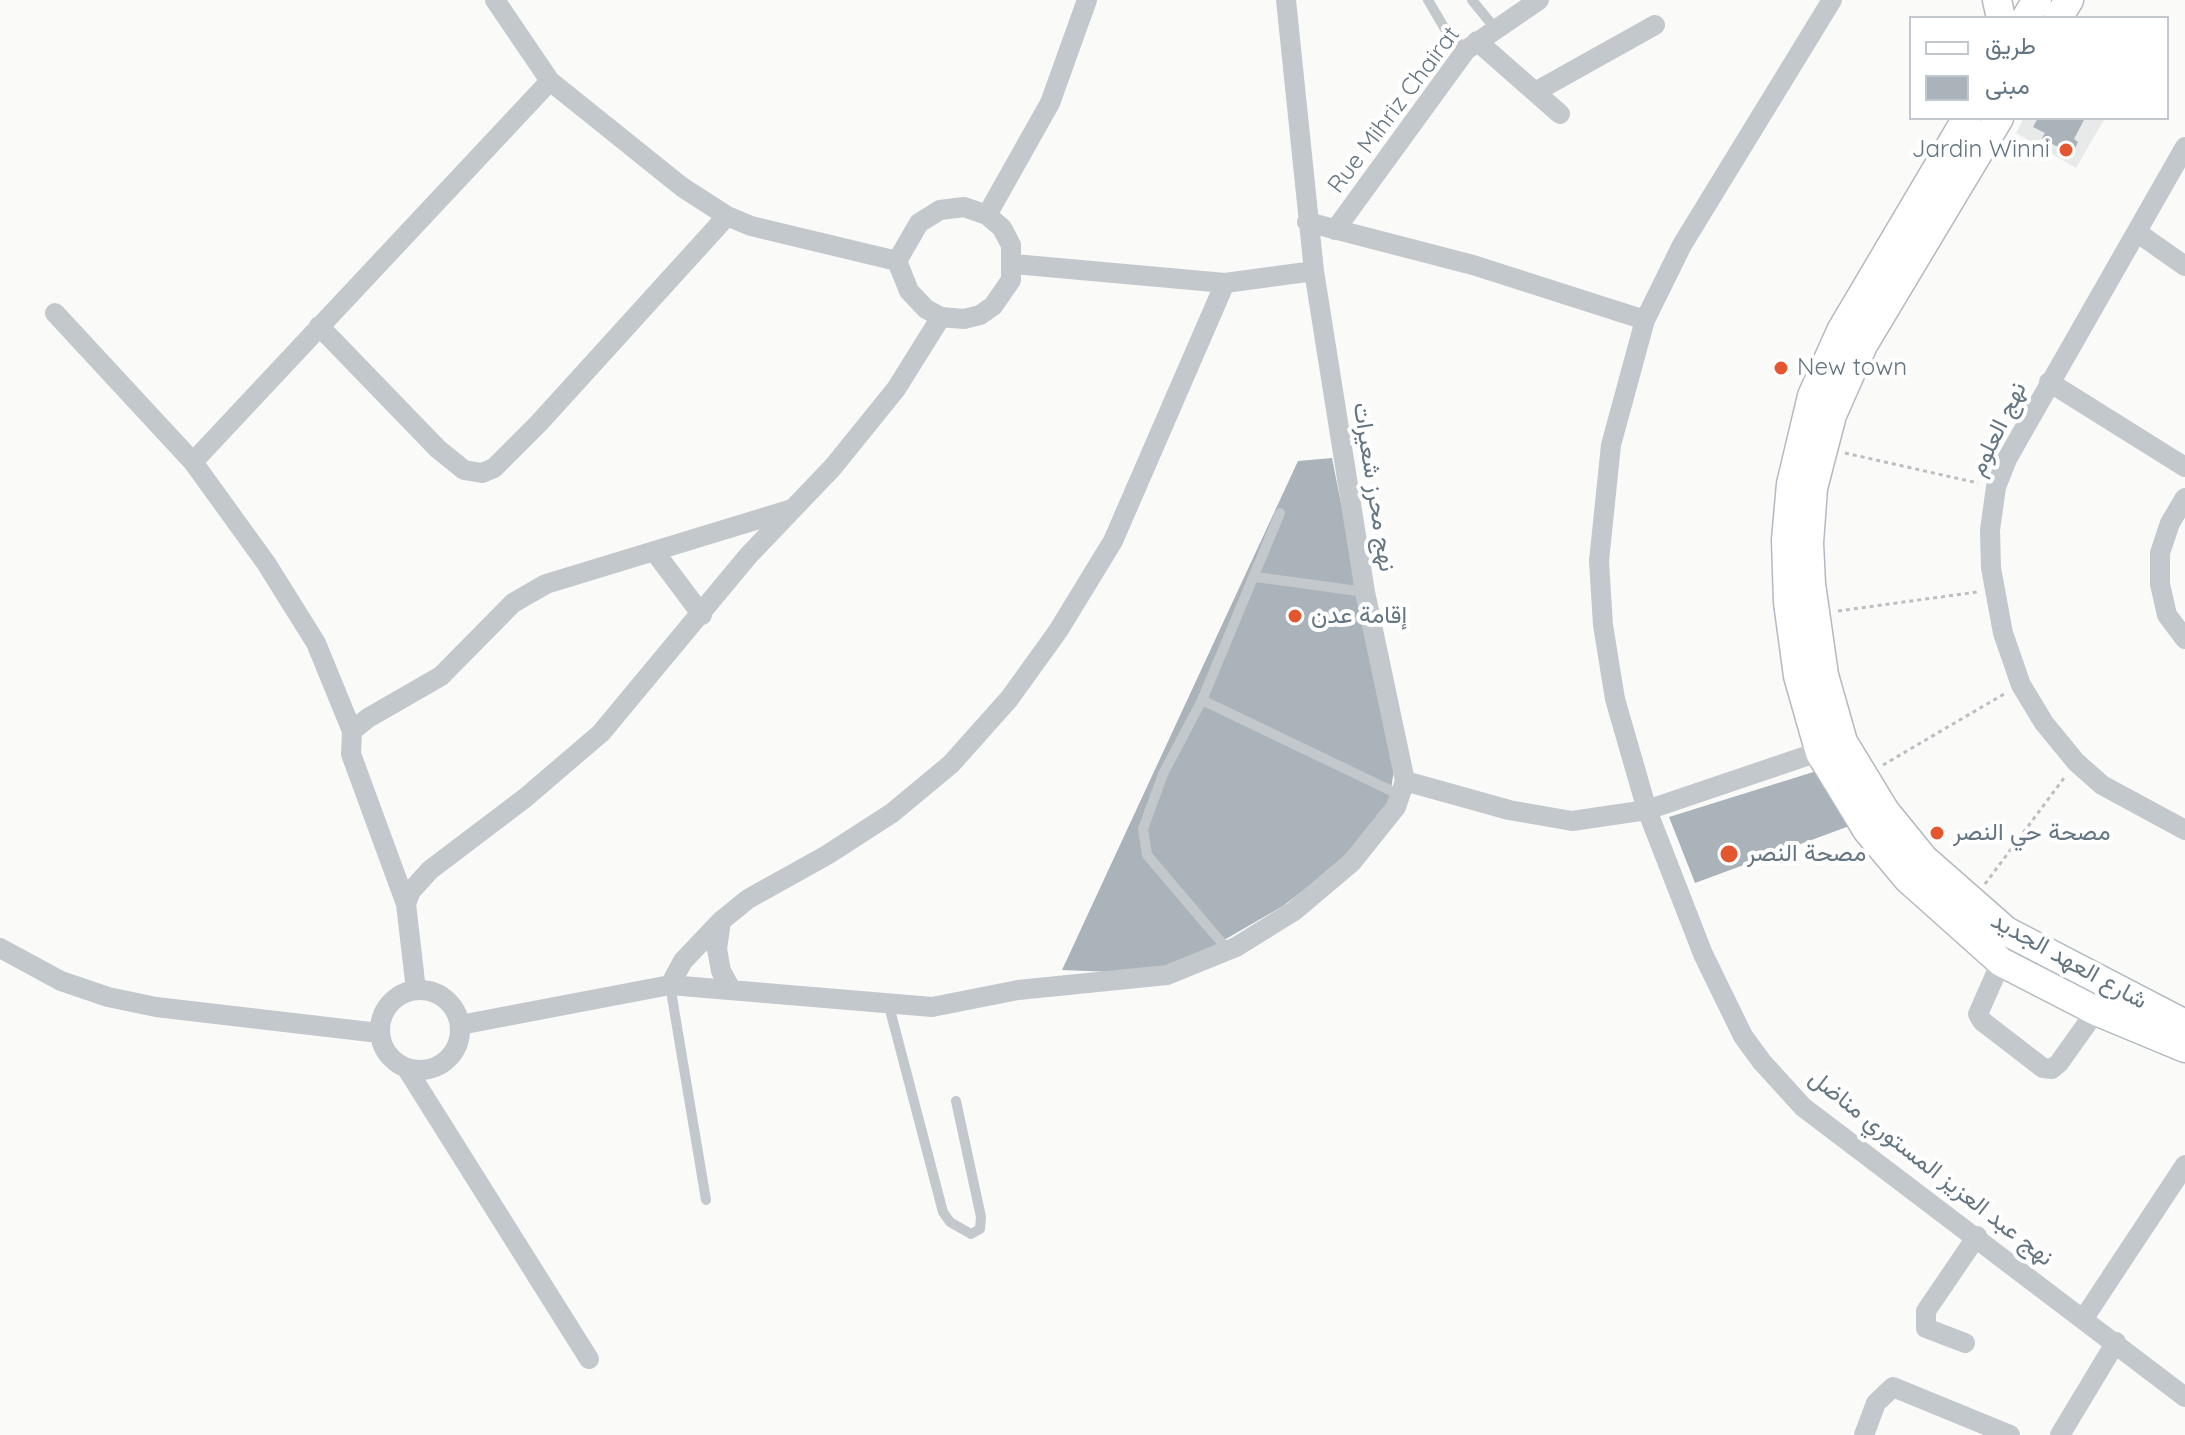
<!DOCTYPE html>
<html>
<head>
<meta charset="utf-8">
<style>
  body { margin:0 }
  #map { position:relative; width:2185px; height:1435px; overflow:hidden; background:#fafaf8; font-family:Quicksand,Vazirmatn,sans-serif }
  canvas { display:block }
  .legend { position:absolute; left:1909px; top:16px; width:260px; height:104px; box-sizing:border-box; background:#fff; border:2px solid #c1c8cd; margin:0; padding:10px 14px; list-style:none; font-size:24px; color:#657683 }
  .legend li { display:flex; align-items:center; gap:16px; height:40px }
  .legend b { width:40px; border:2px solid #c1c8cd }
</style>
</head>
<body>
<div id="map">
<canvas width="2185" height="1435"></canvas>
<ul class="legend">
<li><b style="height:10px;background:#fff"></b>طريق</li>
<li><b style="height:22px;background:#aab3b9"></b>مبنى</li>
</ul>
</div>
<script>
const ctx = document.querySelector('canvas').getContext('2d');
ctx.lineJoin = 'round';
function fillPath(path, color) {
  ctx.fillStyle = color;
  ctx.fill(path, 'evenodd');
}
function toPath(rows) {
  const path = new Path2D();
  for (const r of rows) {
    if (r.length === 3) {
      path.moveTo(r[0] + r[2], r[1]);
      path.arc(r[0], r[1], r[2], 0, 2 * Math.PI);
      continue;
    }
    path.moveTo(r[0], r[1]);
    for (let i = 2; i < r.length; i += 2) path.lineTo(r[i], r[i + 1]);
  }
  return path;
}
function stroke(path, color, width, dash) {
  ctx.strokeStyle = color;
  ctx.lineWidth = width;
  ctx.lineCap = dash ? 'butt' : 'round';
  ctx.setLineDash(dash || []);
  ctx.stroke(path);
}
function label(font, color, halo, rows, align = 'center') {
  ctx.font = font + ' Quicksand,Vazirmatn,sans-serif';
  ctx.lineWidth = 8;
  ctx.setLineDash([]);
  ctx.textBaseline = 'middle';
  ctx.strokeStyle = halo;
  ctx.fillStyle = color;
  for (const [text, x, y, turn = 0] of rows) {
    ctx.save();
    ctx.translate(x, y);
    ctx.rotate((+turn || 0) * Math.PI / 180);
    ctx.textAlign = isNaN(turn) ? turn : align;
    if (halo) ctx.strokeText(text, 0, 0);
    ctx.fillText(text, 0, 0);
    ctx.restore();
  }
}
fillPath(toPath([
  [2024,118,2105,118,2076,168,2016,133]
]), '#e8e9e9');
fillPath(toPath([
  [2038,118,2085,118,2074,139,2078,142,2072,155,2042,138,2045,133,2033,127],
  [1332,458,1394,770,1388,808,1347,857,1283,906,1165,974,1062,970,1298,461],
  [1823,769,1852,825,1695,883,1669,817]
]), '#aab3b9');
const secondary = toPath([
  [1997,0,2001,18],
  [2026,18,2037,0],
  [2058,18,2069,0],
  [1967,118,1841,331,1812,396,1791,484,1786,540,1788,602,1798,676,1820,753,1867,830,1908,879,2001,962,2096,1011,2185,1048],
  [1999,118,1863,345,1832,415,1813,488,1809,543,1811,584,1824,675,1843,742,1885,811,1924,859,2006,931,2185,1024]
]);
stroke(secondary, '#b3babf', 31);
stroke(toPath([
  [1845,453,1978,483],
  [1838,611,1977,592],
  [1883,765,2004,694],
  [1985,884,2064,778]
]), '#bbbfc2', 3, [4, 4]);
stroke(toPath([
  [1428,0,1445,29,1466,50],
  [1472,0,1494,27],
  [1256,577,1365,592],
  [1202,700,1400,795],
  [1228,950,1147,855,1143,829,1163,774,1202,700,1280,513],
  [670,985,706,1200],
  [889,1006,943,1212,950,1222,971,1234,980,1229,981,1217,956,1101]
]), '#c3c8cc', 10);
stroke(toPath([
  [495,0,550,81,682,187,727,216,751,226,897,261],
  [1286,0,1314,271,1365,592,1405,781,1509,810,1572,821,1647,810,1833,747],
  [1832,0,1682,245,1645,320,1611,445,1599,561,1603,625,1615,699,1647,810,1703,954,1743,1036,1762,1062,1803,1107,2185,1397],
  [1477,41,1560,114],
  [1535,92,1655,25],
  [2185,147,2007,459,1996,487,1990,530,1991,568,2003,633,2021,685,2044,723,2076,762,2102,785,2185,830],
  [964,207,987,215,1002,228,1011,245,1011,280,993,306,980,315,964,319,941,317,926,309,909,291,897,261,919,223,940,210,964,207],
  [987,215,1050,103,1087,0],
  [1307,222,1473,265,1645,320],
  [1335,230,1466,50,1539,0],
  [2138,233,2185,266],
  [1014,264,1225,283,1314,271],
  [55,313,193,462,266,563,316,643,352,731],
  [319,326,438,449,464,470,482,473,494,468,539,423,727,216],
  [2049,382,2185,467],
  [193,462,550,81],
  [2185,498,2170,523,2160,553,2160,584,2167,615,2185,639],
  [654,551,702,615],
  [406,904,411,891,430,870,525,798,601,733,748,556,833,467,896,389,941,317],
  [721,921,717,949,721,971,731,989],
  [0,948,61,981,108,997,156,1007,379,1033],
  [2001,962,1978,1014,1982,1021,2043,1068,2052,1069,2059,1063,2096,1011],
  [670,985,683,961,721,921,748,899,827,855,892,813,951,764,1009,699,1058,631,1113,541,1225,283],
  [416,990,406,904,351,754,352,731,368,718,441,676,513,603,546,584,792,509],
  [420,1030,40],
  [460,1025,670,985,932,1007,1018,990,1167,975,1236,947,1294,911,1352,862,1396,807,1405,781],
  [407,1069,589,1359],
  [2084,1318,2185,1165],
  [1965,1343,1926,1328,1926,1311,1977,1236],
  [1864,1435,1876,1403,1893,1387,2010,1435],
  [2060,1435,2116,1342]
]), '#c3c8cc', 20);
stroke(secondary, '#fff', 28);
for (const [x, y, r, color] of [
  [2066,150,8,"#e4572e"],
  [1781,368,8,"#e4572e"],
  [1295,616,8,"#e4572e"],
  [1937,833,8,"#e4572e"],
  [1729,854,10,"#e4572e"]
]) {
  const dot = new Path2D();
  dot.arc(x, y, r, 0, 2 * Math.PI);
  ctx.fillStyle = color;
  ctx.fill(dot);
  stroke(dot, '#fff', 3);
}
label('24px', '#657683', '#fff', [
  ["Rue Mihriz Chairat",1394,110,-53],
  ["نهج العلوم",1998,429,-64],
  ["نهج محرز شعيرات",1374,487,81],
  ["شارع العهد الجديد",2069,961,29],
  ["نهج عبد العزيز المستوري مناضل",1931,1168,38]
]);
label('24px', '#657683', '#fff', [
  ["Jardin Winni",2050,150,"right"],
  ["New town",1797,368],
  ["إقامة عدن",1311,616],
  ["مصحة حي النصر",1953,833],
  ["مصحة النصر",1747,854]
], 'left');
</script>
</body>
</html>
